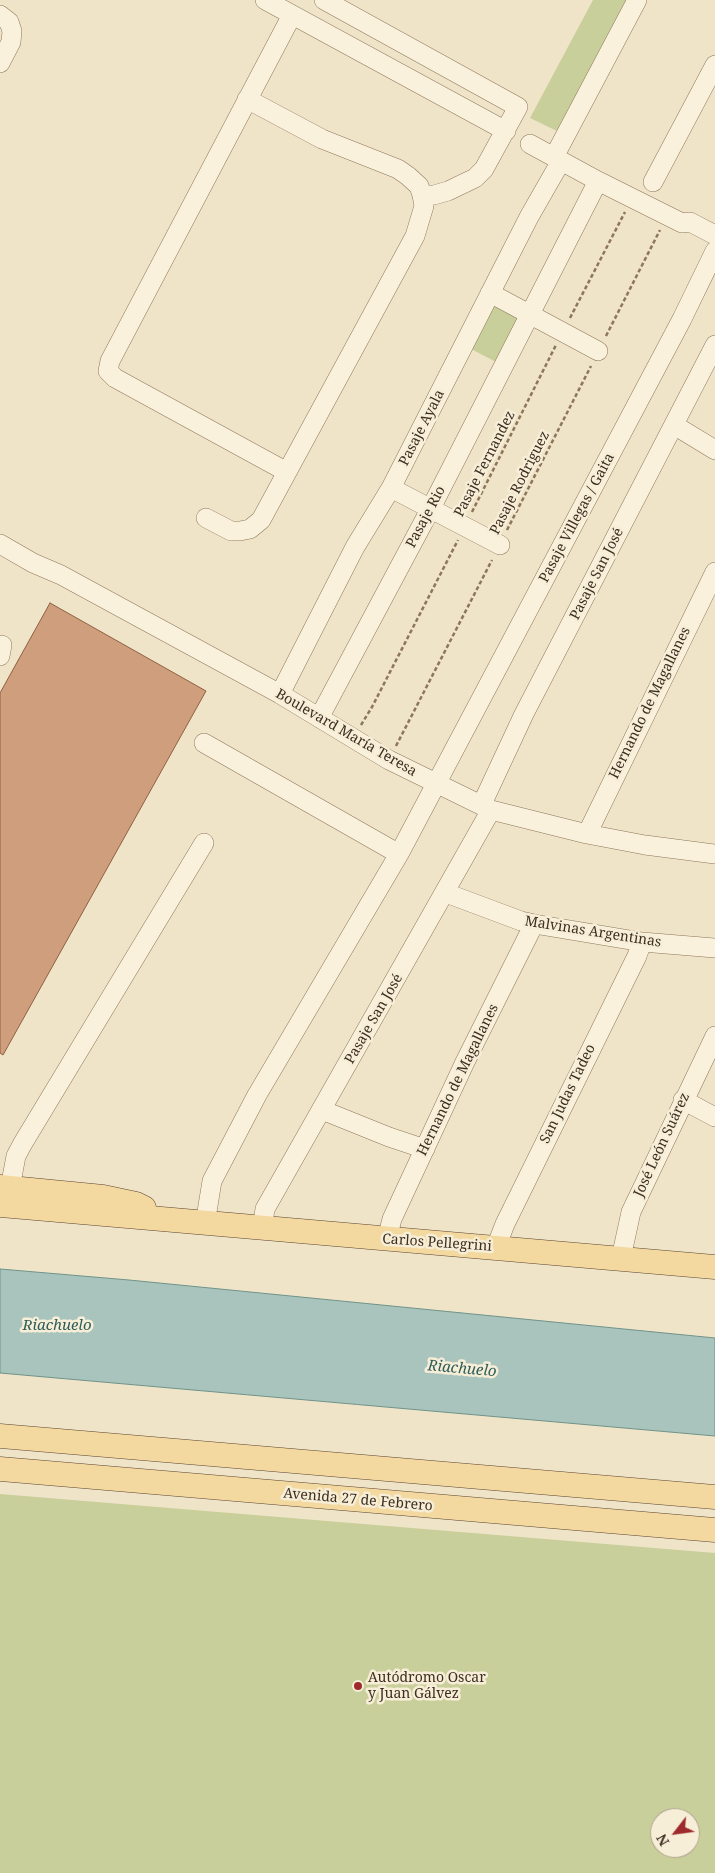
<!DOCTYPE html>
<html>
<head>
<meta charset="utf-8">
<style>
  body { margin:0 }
  #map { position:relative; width:715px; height:1873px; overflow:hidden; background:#f0e4c8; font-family:"Noto Serif",serif }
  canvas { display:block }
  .north { position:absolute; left:650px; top:1808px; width:50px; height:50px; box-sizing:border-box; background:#f7eed8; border:1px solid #ada18e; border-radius:50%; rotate:240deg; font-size:14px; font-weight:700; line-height:20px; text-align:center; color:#3d2e20 }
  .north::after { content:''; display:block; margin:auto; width:18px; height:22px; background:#9e2a2b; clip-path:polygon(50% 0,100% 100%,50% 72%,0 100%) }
</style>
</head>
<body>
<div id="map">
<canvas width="715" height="1873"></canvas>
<div class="north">N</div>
</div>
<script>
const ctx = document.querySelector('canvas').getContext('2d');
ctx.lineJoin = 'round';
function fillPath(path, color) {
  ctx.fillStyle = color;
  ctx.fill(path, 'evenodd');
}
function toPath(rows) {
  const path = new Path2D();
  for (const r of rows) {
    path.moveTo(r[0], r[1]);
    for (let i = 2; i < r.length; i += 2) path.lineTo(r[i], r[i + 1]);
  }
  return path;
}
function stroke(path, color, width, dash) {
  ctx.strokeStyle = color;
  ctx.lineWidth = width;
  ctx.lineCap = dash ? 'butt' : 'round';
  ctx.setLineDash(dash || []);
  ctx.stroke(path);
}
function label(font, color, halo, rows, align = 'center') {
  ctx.font = font + ' "Noto Serif",serif';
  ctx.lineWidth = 5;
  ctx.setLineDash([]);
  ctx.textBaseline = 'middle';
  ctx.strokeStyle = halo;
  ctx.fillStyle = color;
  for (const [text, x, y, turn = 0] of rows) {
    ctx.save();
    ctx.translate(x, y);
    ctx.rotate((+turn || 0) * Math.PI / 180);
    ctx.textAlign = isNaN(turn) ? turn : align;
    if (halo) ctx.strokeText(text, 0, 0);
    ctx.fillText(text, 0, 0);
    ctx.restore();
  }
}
fillPath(toPath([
  [593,0,630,0,559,132,530,118],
  [494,304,523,318,500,364,471,349],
  [0,1494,715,1553,715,1873,0,1873],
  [660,1818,690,1818,690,1848,660,1848]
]), '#c9cf9b');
const water = toPath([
  [0,1269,129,1280,715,1338,715,1436,0,1373,0,1269]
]);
fillPath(water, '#a9c4bc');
stroke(water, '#6f938a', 1);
const building = toPath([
  [50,603,206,691,3,1055,0,1053,0,693,50,603]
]);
fillPath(building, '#cf9f7d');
stroke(building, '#8d5f41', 1);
const minor = toPath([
  [265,0,506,131],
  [0,15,9,22,12,31,11,42,0,63],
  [247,99,322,139,398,169,408,176,419,186,422,195],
  [530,144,598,181,682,223,690,222,715,235],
  [554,157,637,0],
  [653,182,715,65],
  [490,293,598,351],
  [674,425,715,450],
  [287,472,115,378,108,371,110,361,292,15],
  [391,488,500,545],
  [206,518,231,531,240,531,250,529,261,520,415,236,424,206,422,195,434,195,448,191,475,178,484,169,518,107,324,0],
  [0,544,33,563,61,575,280,694,389,760,491,810,587,834,645,845,715,854],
  [0,656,2,645],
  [280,694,355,547,391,488,529,217,561,161],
  [319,718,431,508,598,181],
  [204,743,399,854],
  [482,804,524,714,715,345],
  [587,834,715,572],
  [446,893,521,921,534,924,642,942,715,948],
  [683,1100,715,1117],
  [322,1110,389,1137,425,1149],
  [10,1188,16,1156,23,1143,204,843],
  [205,1224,212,1181,257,1095,399,854,682,319,715,251],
  [262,1229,265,1209,491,810],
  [387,1239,392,1219,465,1062,534,924],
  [496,1247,505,1224,637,956,642,942],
  [621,1258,631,1212,715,1036]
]);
const major = toPath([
  [0,1187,103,1197,136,1204,144,1208],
  [0,1205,715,1267],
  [0,1436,715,1497],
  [0,1469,715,1530]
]);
stroke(minor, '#8d765c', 20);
stroke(major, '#5b4430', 25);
stroke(toPath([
  [570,318,625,212],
  [606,336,660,230],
  [472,512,556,345],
  [507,530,591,366],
  [361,725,372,707,458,540],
  [396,746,492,560]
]), '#8d765c', 2.5, [4, 2.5]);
stroke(minor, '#faf1dc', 19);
stroke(major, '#f3d9a0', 24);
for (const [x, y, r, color] of [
  [358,1686,5,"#9e2a2b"]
]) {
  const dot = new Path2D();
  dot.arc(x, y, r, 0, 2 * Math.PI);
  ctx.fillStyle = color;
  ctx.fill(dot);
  stroke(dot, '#f7eed8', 2);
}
label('14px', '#3d2e20', '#f7eed8', [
  ["Pasaje Ayala",422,428,-63],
  ["Pasaje Fernandez",485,464,-63],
  ["Pasaje Rodriguez",520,483,-63],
  ["Pasaje Rio",426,517,-62],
  ["Pasaje Villegas / Gaita",577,518,-62],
  ["Pasaje San José",597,574,-63],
  ["Hernando de Magallanes",650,703,-64],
  ["Boulevard María Teresa",346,733,30],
  ["Malvinas Argentinas",593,932,9],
  ["Pasaje San José",374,1019,-60],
  ["Hernando de Magallanes",458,1080,-64],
  ["San Judas Tadeo",568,1094,-64],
  ["José León Suárez",662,1145,-65],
  ["Carlos Pellegrini",437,1243,4],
  ["Avenida 27 de Febrero",358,1500,5]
]);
label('14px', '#3d2e20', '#f7eed8', [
  ["Autódromo Oscar",368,1678],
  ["y Juan Gálvez",368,1694]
], 'left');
label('italic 15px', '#2f5d5a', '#f7eed8', [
  ["Riachuelo",57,1326],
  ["Riachuelo",462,1369,5]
]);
</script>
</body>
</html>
